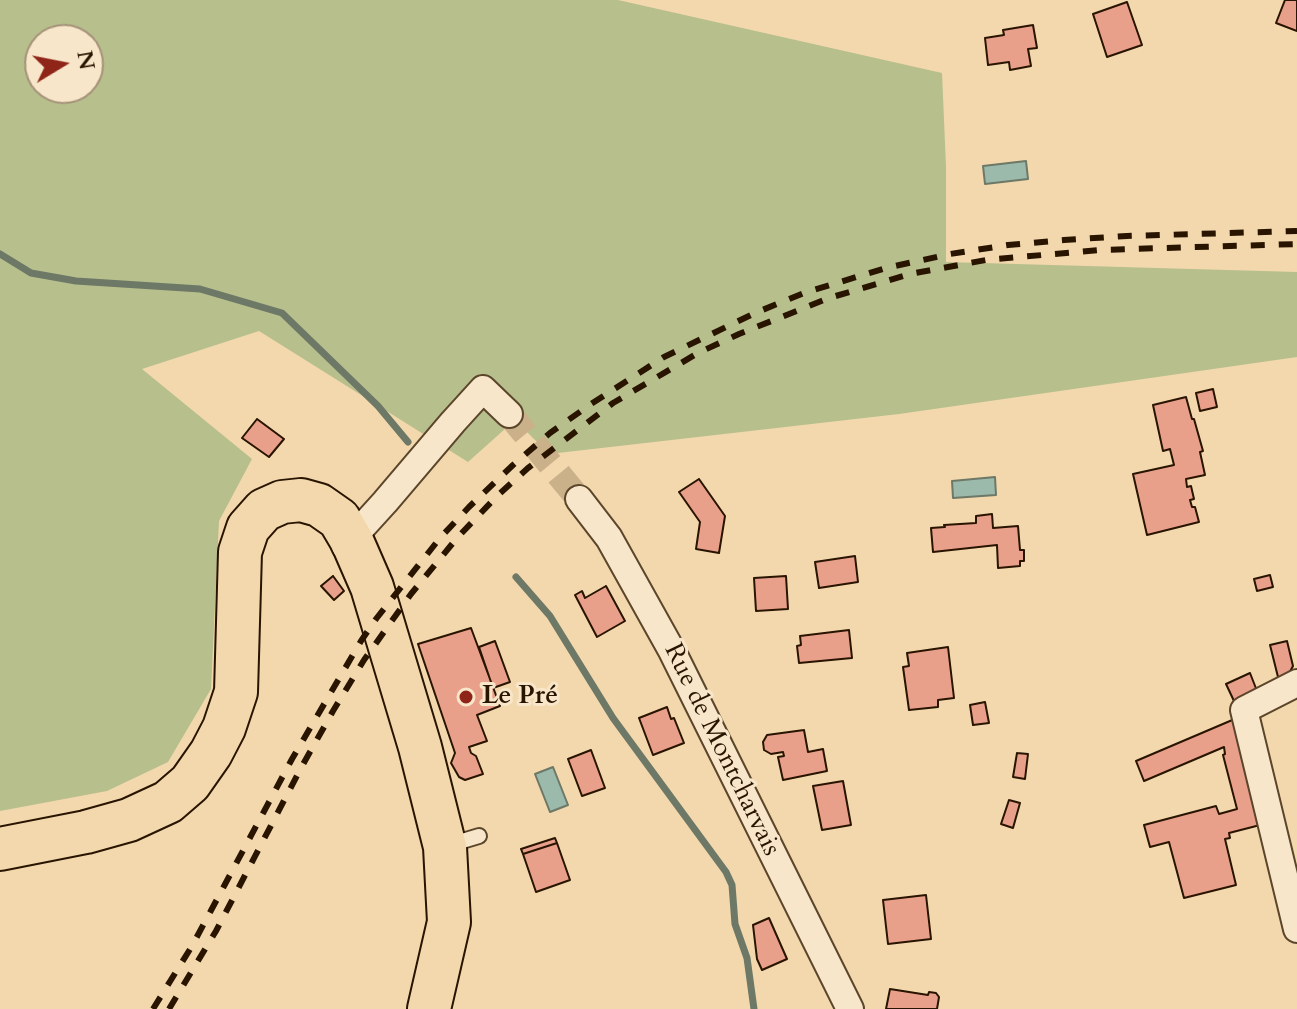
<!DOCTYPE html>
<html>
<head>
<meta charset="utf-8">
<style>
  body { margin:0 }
  #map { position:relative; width:1297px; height:1009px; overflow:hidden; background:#f2d8ac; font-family:Cardo,serif }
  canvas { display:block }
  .north { position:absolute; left:24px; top:24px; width:80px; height:80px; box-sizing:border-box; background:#f7e6c9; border:2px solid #a59279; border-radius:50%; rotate:80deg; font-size:22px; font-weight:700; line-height:32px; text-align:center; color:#291400 }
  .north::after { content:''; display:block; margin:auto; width:28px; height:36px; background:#8f2418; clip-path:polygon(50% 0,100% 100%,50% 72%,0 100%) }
</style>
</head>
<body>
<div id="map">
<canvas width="1297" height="1009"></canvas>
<div class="north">N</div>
</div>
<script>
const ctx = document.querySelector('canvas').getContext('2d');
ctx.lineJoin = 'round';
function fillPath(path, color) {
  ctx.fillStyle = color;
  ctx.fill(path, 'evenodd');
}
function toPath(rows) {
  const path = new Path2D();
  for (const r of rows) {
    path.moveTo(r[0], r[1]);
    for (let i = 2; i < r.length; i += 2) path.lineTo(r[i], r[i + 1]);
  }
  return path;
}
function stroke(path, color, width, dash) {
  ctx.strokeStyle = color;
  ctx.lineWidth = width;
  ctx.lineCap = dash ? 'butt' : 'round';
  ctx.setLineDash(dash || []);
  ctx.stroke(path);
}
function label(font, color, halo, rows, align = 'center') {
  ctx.font = font + ' Cardo,serif';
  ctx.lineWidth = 6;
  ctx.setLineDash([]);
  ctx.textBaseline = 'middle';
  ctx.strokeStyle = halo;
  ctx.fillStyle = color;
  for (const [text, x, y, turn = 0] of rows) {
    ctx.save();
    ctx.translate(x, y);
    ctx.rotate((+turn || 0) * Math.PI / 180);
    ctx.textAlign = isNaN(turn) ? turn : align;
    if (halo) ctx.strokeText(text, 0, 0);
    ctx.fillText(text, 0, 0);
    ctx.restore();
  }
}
fillPath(toPath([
  [0,0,618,0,942,73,946,167,946,262,1297,272,1297,357,899,414,549,454,515,420,468,462,259,331,142,369,252,459,219,521,211,689,168,762,107,791,0,811],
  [40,40,88,40,88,88,40,88]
]), '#b7bf8c');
const water = toPath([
  [1026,161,1028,179,985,184,983,166,1026,161],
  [995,477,996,495,953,498,952,481,995,477],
  [553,767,568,805,550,812,535,774,553,767]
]);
fillPath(water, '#9bbaab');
stroke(water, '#6d7867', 2);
stroke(toPath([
  [0,254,31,273,76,281,200,289,282,313,378,406,408,442],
  [516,577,550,616,613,718,726,872,732,885,735,924,747,958,754,1009]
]), '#6d7867', 7);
const building = toPath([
  [1285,0,1297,0,1297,31,1276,23,1285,0],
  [1127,2,1142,45,1107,57,1093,14,1127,2],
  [1033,25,1037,48,1028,49,1031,66,1010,70,1009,62,988,65,985,38,1004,35,1003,30,1033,25],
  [1213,389,1217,407,1200,411,1196,393,1213,389],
  [1186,397,1192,419,1194,419,1203,451,1200,452,1205,475,1186,479,1187,487,1191,486,1194,499,1190,500,1192,507,1195,507,1199,522,1147,535,1133,474,1174,465,1170,449,1163,451,1153,405,1186,397],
  [257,419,284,439,269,457,242,438,257,419],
  [699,479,725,516,719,553,696,549,700,522,679,492,699,479],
  [992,514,993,528,1018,526,1020,550,1024,550,1024,561,1020,561,1020,566,998,568,997,545,933,552,931,528,945,527,944,525,976,523,976,516,992,514],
  [855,556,858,582,819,588,815,562,855,556],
  [1270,575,1273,587,1257,591,1254,579,1270,575],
  [333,576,344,591,334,600,321,586,333,576],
  [786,576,788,609,756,611,754,578,786,576],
  [606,586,625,621,597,637,575,595,582,591,585,598,606,586],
  [471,628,500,706,477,715,487,741,469,747,471,753,476,756,483,774,465,780,459,777,451,763,455,753,418,644,471,628],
  [849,630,852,658,799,663,797,646,801,645,800,636,849,630],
  [495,641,510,682,493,688,479,647,495,641],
  [1287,641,1293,666,1287,677,1279,681,1270,645,1287,641],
  [948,647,954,698,938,700,938,707,909,710,903,667,909,666,907,653,948,647],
  [1250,673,1257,691,1234,701,1226,684,1250,673],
  [985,702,989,723,973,725,970,705,985,702],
  [667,707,671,719,674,718,684,743,653,755,639,718,667,707],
  [1237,718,1264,824,1229,833,1230,838,1225,839,1236,885,1184,898,1169,842,1150,847,1144,825,1216,806,1219,814,1237,809,1223,755,1225,754,1224,747,1144,781,1136,761,1237,718],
  [804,730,808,752,823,749,827,771,783,780,778,757,784,756,783,752,771,754,764,750,763,742,767,735,804,730],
  [591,750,605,788,582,796,568,759,591,750],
  [1017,753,1028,754,1025,779,1013,777,1017,753],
  [843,781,851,825,822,830,813,786,843,781],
  [1009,800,1020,803,1013,828,1001,824,1009,800],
  [555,838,557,843,523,854,521,849,555,838],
  [557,843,570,880,536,892,523,854,557,843],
  [926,895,931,939,888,944,883,900,926,895],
  [769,918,787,959,762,970,757,959,753,925,769,918],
  [890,989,928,995,929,992,936,993,939,997,937,1009,886,1009,890,989]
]);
fillPath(building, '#e9a08a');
stroke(building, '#291400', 2);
stroke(toPath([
  [509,414,579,499]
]), '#cab18a', 26, [26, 13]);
const lane = toPath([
  [449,845,479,836]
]);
const street = toPath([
  [579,499,609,538,672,651,850,1009],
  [345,546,385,502,453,422,483,389,509,414],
  [1297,683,1244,710,1297,929]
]);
const primary = toPath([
  [0,849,86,832,129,820,168,802,190,783,211,753,224,728,236,692,240,552,248,528,264,510,282,502,301,500,319,505,339,519,352,541,372,587,420,747,445,847,449,922,429,1009]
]);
stroke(lane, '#5b452b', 18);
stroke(street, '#5b452b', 30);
stroke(primary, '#291400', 46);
stroke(lane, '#f7e6c9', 14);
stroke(street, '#f7e6c9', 26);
stroke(primary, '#f2d8ac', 42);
stroke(toPath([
  [153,1009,192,946,292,759,361,641,376,619,440,538,469,507,513,465,550,433,591,404,664,357,755,313,804,293,886,268,950,254,1008,245,1064,240,1127,236,1297,231],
  [169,1009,216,931,301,768,333,711,364,660,411,594,457,538,497,496,528,468,613,403,698,353,739,334,829,298,910,274,986,260,1099,250,1297,244]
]), '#291400', 6, [14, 14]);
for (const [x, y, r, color] of [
  [466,697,8,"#8f2418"]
]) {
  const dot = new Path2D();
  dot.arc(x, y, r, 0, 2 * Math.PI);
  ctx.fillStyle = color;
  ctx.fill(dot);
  stroke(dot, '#f7e6c9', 3);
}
label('bold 26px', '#291400', '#f7e6c9', [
  ["Le Pré",482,697]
], 'left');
label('26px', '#291400', '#f7e6c9', [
  ["Rue de Montcharvais",721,750,64]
]);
</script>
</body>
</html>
